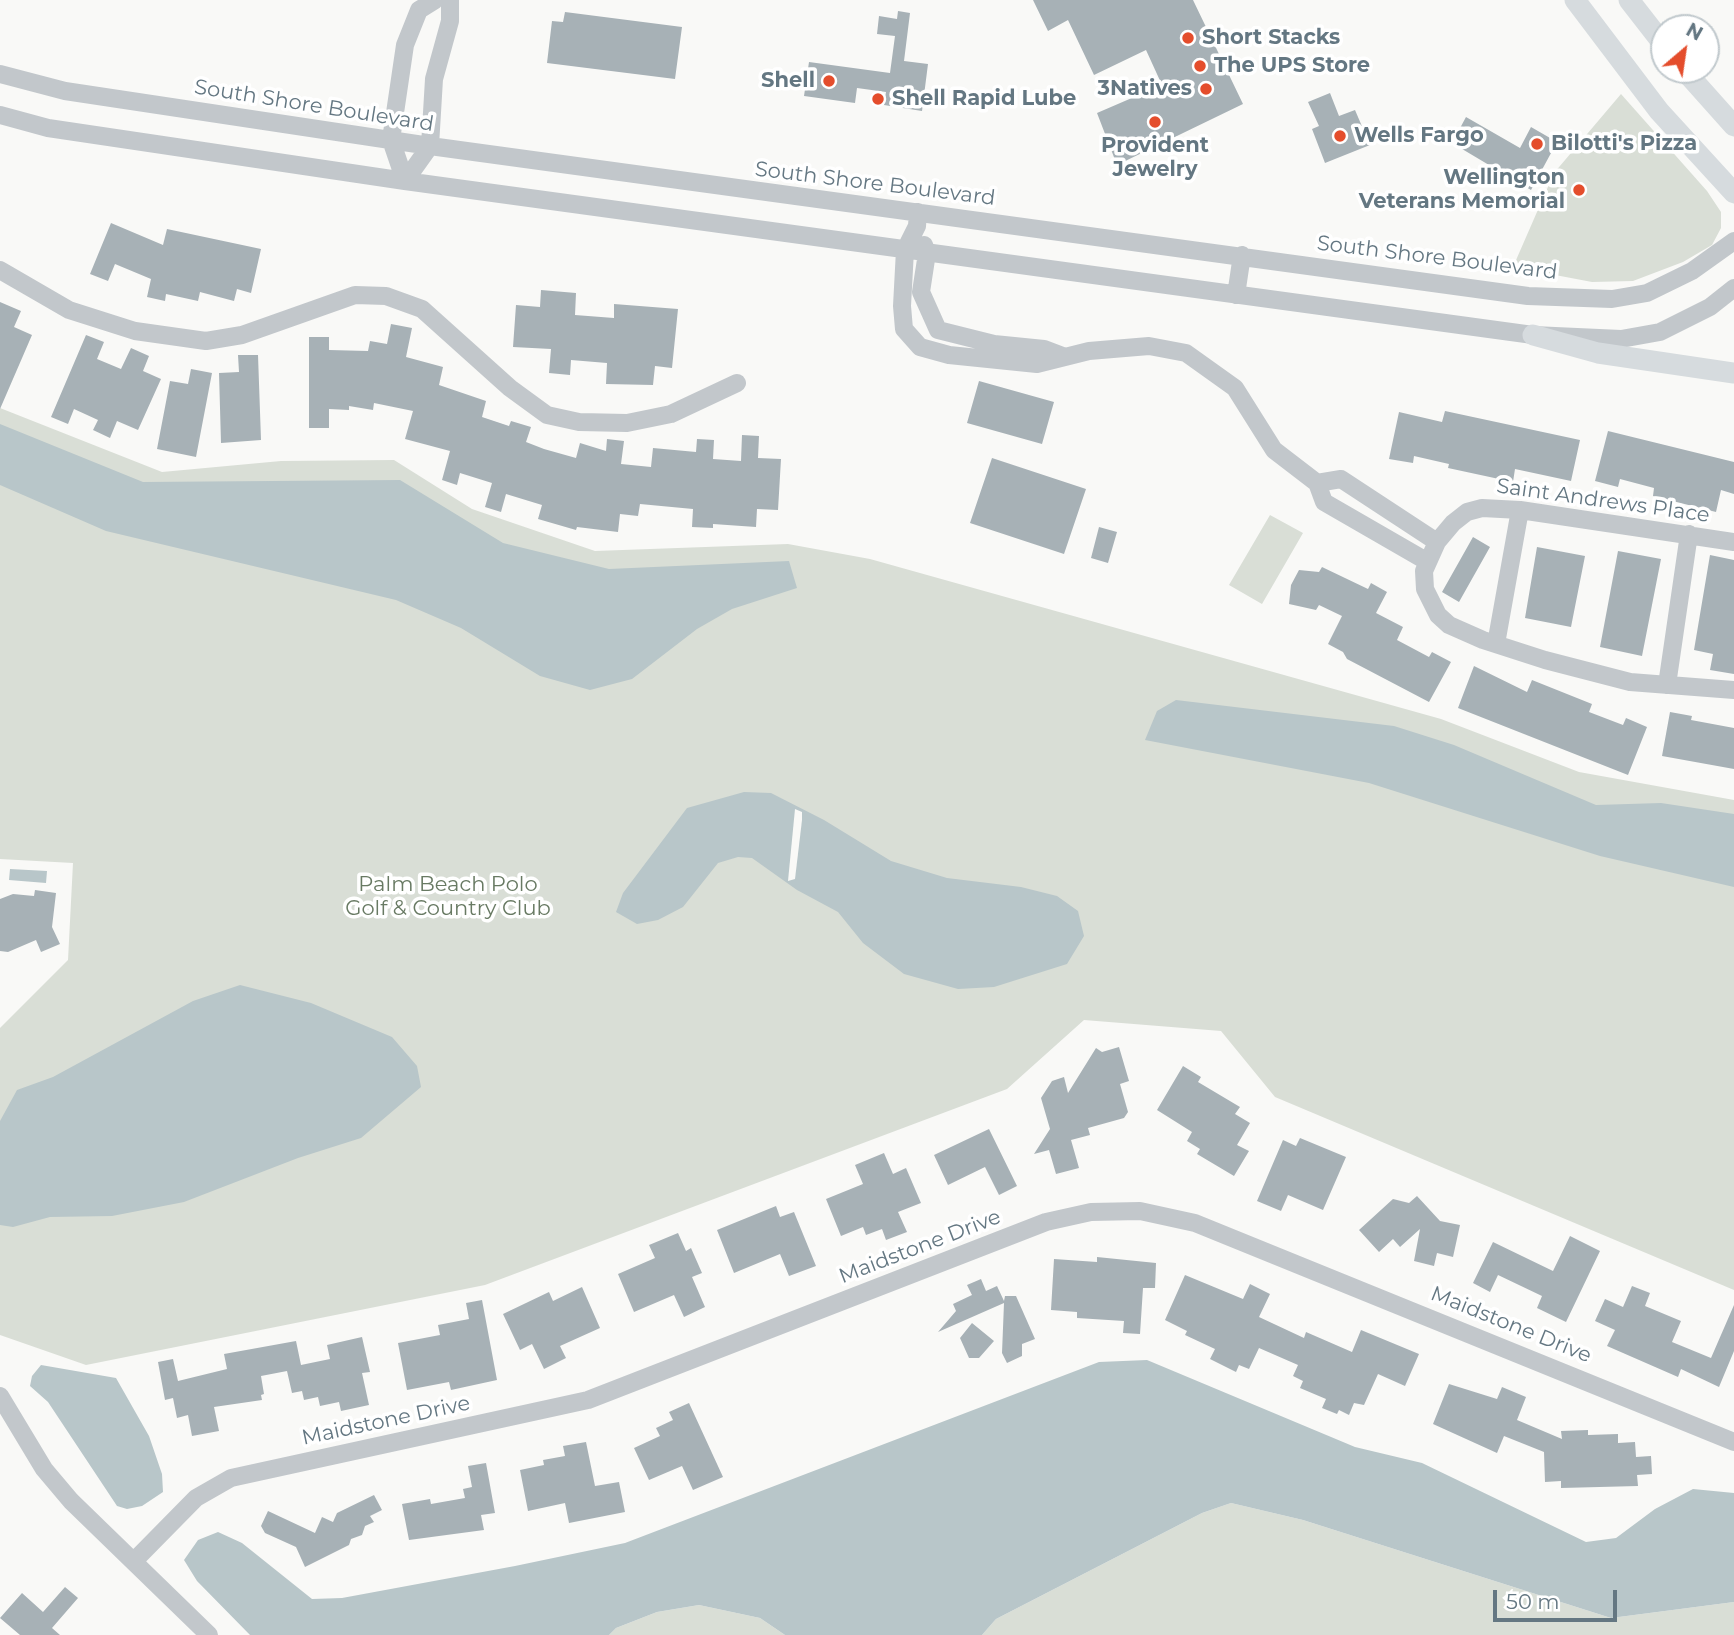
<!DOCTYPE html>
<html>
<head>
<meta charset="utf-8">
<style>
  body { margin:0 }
  #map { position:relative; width:1734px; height:1635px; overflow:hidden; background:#f9f9f7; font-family:Montserrat,sans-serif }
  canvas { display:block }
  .north { position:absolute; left:1650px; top:14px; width:70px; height:70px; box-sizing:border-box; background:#fff; border:2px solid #c1c9cd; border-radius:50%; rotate:29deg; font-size:19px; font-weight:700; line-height:28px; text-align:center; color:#647782 }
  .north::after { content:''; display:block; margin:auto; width:24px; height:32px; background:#e44d2c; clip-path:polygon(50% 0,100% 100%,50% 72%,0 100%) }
  .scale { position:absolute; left:1493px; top:1590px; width:124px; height:32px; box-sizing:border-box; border:4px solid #647782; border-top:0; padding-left:9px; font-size:21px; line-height:24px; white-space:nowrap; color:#647782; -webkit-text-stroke:5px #fff; paint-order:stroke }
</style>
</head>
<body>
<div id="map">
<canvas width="1734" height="1635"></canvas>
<div class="north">N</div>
<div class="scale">50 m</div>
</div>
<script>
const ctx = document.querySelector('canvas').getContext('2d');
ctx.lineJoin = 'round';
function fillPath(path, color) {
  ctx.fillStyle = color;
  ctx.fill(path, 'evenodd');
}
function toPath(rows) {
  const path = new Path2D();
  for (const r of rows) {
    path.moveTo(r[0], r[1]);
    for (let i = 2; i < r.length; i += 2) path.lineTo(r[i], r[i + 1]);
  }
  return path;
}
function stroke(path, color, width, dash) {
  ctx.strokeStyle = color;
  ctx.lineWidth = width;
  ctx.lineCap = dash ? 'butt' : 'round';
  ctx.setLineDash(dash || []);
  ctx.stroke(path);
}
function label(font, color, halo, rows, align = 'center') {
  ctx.font = font + ' Montserrat,sans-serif';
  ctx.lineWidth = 7;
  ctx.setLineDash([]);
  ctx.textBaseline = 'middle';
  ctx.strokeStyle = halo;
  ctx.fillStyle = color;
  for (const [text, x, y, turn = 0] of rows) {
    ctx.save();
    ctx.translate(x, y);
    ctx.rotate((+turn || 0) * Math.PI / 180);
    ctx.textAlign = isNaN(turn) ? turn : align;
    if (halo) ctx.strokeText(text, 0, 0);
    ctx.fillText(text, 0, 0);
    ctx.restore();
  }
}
fillPath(toPath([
  [1621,94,1707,191,1721,212,1721,228,1712,245,1683,262,1633,281,1592,282,1513,267,1554,173],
  [0,408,162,472,281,461,394,460,472,509,595,551,788,544,870,559,1441,719,1579,772,1734,800,1734,1290,1275,1097,1221,1031,1084,1020,1007,1089,485,1285,86,1365,0,1335,0,1028,68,960,73,863,0,859],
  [1270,515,1303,533,1262,604,1229,585],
  [1231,1503,1303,1520,1611,1618,1734,1602,1734,1635,982,1635,996,1619,1202,1513],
  [699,1605,760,1618,785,1635,609,1635,616,1628,657,1612]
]), '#d9ded6');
fillPath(toPath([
  [0,424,143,482,400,480,503,543,609,569,789,561,797,588,732,609,697,629,632,679,590,690,540,676,461,628,396,600,106,531,0,485],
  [1176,700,1394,726,1454,745,1596,805,1661,803,1734,814,1734,887,1600,856,1369,783,1145,740,1157,711],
  [744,792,771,793,824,820,891,861,947,878,1021,887,1057,896,1078,911,1084,936,1067,964,994,987,958,989,904,974,863,943,838,912,797,890,752,858,738,857,718,863,683,907,658,920,637,924,616,912,623,893,687,808],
  [10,869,47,871,46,883,9,880],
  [240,985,311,1003,392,1037,417,1066,421,1087,361,1138,298,1158,184,1202,112,1216,50,1217,13,1227,0,1225,0,1121,17,1090,53,1077,193,1001],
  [1147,1360,1355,1447,1422,1463,1586,1542,1616,1538,1655,1509,1693,1489,1734,1493,1734,1602,1611,1618,1303,1520,1231,1503,1202,1513,996,1619,982,1635,785,1635,760,1618,699,1605,657,1612,616,1628,609,1635,250,1635,197,1581,184,1560,198,1540,218,1532,242,1543,312,1599,342,1598,515,1566,625,1543,1099,1362],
  [41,1365,116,1378,149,1436,162,1474,163,1492,142,1506,127,1509,117,1506,48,1402,30,1386,32,1376]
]), '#b8c6c9');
fillPath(toPath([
  [795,809,802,812,802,820,795,879,788,881]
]), '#f9f9f7');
fillPath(toPath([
  [1033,0,1193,0,1243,104,1117,165,1097,113,1162,85,1146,50,1094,75,1068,20,1048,31],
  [898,11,910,13,904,61,928,64,922,111,884,105,886,92,857,88,855,103,804,96,809,62,890,73,895,36,877,34,879,16,897,19],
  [565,12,682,27,675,79,547,63,552,21,563,22],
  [1330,93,1339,116,1355,110,1370,145,1325,163,1312,129,1319,126,1308,102],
  [1466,117,1520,148,1531,127,1557,142,1531,190,1452,143],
  [111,223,163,245,167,229,261,249,251,293,237,289,234,301,200,292,198,301,166,294,165,301,147,297,151,279,115,264,108,281,90,274],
  [541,290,576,293,575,315,614,318,614,304,678,309,672,368,655,366,653,385,606,384,607,363,571,360,570,375,549,373,551,349,513,347,516,305,540,307],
  [0,302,21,311,14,327,32,335,0,409],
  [391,324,412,328,406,357,443,367,439,385,486,401,482,417,509,426,511,421,531,427,526,442,544,449,576,458,580,443,606,451,607,439,624,441,621,464,651,467,653,448,696,452,697,439,714,440,713,459,741,461,742,435,759,436,758,458,781,459,778,510,757,509,756,527,713,524,713,528,692,527,693,509,640,504,638,516,620,514,618,532,577,527,576,530,538,519,542,505,506,494,501,512,485,507,492,483,460,473,457,485,442,480,450,451,405,439,413,411,374,403,373,410,349,406,349,410,329,409,329,428,309,428,309,337,329,337,329,350,368,351,370,341,387,344],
  [86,335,104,342,97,359,121,369,131,348,149,356,143,371,161,379,138,430,117,421,110,438,93,430,98,420,74,409,68,424,51,417],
  [238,355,258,355,261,440,221,443,219,373,239,372],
  [191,369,212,373,196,457,157,449,170,381,188,384],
  [979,381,1054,402,1042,444,967,423],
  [1445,411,1580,440,1571,481,1515,469,1513,482,1448,468,1449,464,1414,456,1413,463,1389,459,1399,412,1442,422],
  [1608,431,1734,462,1734,494,1721,490,1716,512,1653,496,1654,488,1620,479,1618,487,1595,481],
  [992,458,1086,489,1064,554,970,523],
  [1099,527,1117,532,1108,563,1091,558],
  [1473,537,1490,547,1459,602,1442,592],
  [1537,547,1585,556,1571,627,1525,618],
  [1618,551,1661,559,1642,656,1600,647],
  [1710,555,1734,560,1734,674,1710,670,1713,654,1694,650],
  [1322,567,1368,589,1371,583,1387,592,1376,613,1403,627,1397,640,1429,657,1432,652,1451,662,1429,702,1347,659,1343,652,1328,644,1342,616,1319,605,1316,610,1289,604,1291,585,1299,570,1319,572],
  [1474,666,1527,692,1532,680,1592,704,1589,712,1623,725,1626,718,1647,727,1628,775,1458,708],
  [1670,712,1692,716,1691,720,1734,728,1734,769,1662,756],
  [35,890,56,893,52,927,60,944,41,952,36,940,8,952,0,951,0,899,13,894,34,896],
  [1119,1047,1129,1081,1120,1084,1128,1112,1124,1118,1088,1128,1090,1135,1071,1140,1079,1168,1056,1174,1049,1150,1034,1154,1050,1129,1041,1098,1052,1081,1064,1077,1068,1093,1096,1048,1102,1052],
  [1183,1066,1201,1077,1198,1082,1240,1107,1235,1114,1250,1123,1237,1145,1249,1151,1234,1176,1197,1154,1200,1149,1187,1141,1192,1132,1157,1110],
  [989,1129,1017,1186,999,1195,985,1167,948,1185,934,1155],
  [1300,1138,1346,1157,1323,1210,1288,1195,1281,1211,1257,1201,1283,1140,1296,1146],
  [884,1153,893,1174,906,1168,921,1203,898,1212,907,1232,886,1240,882,1229,866,1235,863,1227,841,1236,826,1199,863,1184,855,1165],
  [1417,1196,1440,1221,1460,1225,1453,1257,1437,1253,1434,1266,1414,1261,1420,1229,1400,1247,1393,1239,1379,1252,1359,1230,1393,1199,1409,1203],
  [776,1206,780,1217,794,1212,816,1266,789,1276,780,1254,734,1273,717,1230],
  [678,1233,686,1251,691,1248,702,1273,692,1277,705,1307,684,1317,674,1295,634,1312,618,1274,655,1258,649,1245],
  [1570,1236,1600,1251,1566,1322,1537,1308,1542,1296,1498,1275,1490,1292,1473,1283,1493,1242,1553,1271],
  [1097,1257,1156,1263,1155,1288,1143,1288,1140,1334,1123,1333,1124,1321,1077,1318,1077,1312,1051,1310,1054,1259,1097,1262],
  [1185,1275,1243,1299,1250,1284,1270,1294,1259,1317,1304,1338,1306,1332,1352,1352,1361,1330,1419,1354,1405,1386,1378,1374,1364,1405,1354,1403,1349,1415,1339,1410,1337,1414,1322,1408,1326,1399,1300,1388,1303,1381,1293,1376,1298,1365,1259,1348,1249,1369,1239,1365,1236,1372,1210,1359,1215,1349,1185,1335,1187,1331,1165,1320],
  [981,1279,986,1291,997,1286,1004,1301,1005,1296,1016,1296,1035,1339,1022,1344,1022,1356,1007,1363,1002,1353,1004,1303,938,1332,956,1311,953,1304,972,1295,967,1285],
  [1632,1286,1650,1293,1645,1306,1681,1321,1672,1342,1711,1358,1734,1305,1734,1351,1719,1387,1681,1369,1678,1377,1607,1346,1615,1330,1595,1321,1605,1299,1623,1307],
  [582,1287,600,1328,560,1346,566,1358,544,1369,532,1344,520,1350,503,1314,549,1292,553,1301],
  [482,1300,497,1380,451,1390,449,1382,407,1390,398,1343,440,1335,438,1325,469,1319,466,1303],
  [972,1323,994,1341,979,1358,969,1358,960,1338],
  [362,1337,370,1372,362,1373,369,1405,341,1411,339,1402,320,1406,318,1397,304,1400,302,1391,292,1393,287,1371,261,1376,264,1394,261,1395,262,1400,214,1407,219,1431,192,1436,188,1415,177,1418,173,1398,165,1400,158,1362,173,1359,178,1381,227,1369,224,1354,296,1341,301,1365,330,1359,327,1345],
  [1449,1384,1497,1399,1502,1387,1526,1397,1517,1420,1562,1439,1561,1431,1588,1430,1588,1435,1618,1434,1618,1443,1635,1442,1636,1457,1651,1456,1652,1474,1637,1475,1638,1486,1561,1488,1561,1481,1545,1482,1544,1452,1504,1436,1497,1453,1433,1424],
  [689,1403,723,1477,693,1490,682,1466,649,1480,634,1448,660,1436,656,1428,673,1420,669,1412],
  [586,1442,595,1486,619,1482,625,1512,569,1523,565,1503,528,1511,520,1470,544,1465,543,1460,565,1456,563,1446],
  [486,1463,495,1513,481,1515,484,1530,409,1540,402,1504,430,1499,431,1504,465,1498,463,1489,472,1487,468,1466],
  [374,1495,382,1510,370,1516,374,1522,365,1526,362,1535,351,1539,349,1545,305,1567,296,1547,265,1533,261,1526,268,1511,315,1533,322,1517,333,1522,337,1513],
  [65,1587,78,1598,52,1628,60,1635,20,1635,0,1618,22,1593,43,1612]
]), '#a7b1b6');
stroke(toPath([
  [0,74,65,91,430,146,1528,296,1612,299,1647,293,1692,271,1734,241],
  [0,115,48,128,405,181,1533,335,1621,339,1660,332,1710,307,1734,288],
  [405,181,391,140,405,45,419,10,435,0],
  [405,181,430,146,434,79,450,21,450,0],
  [918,212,917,226,905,250,902,306,904,329,920,347,949,355,1037,364,1089,351,1149,346,1186,353,1235,388,1274,450,1317,483,1324,502,1428,562],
  [924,245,927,253,921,292,938,330,994,344,1044,349,1065,357],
  [0,270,69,310,135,331,206,341,242,335,355,295,386,296,422,309,510,388,547,415,579,422,627,423,671,414,737,383],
  [1236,295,1242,255],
  [1317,483,1341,479,1437,542],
  [1734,542,1520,510,1482,508,1467,512,1453,523,1437,542,1424,571,1425,589,1438,615,1449,625,1483,640,1545,660,1630,682,1734,690],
  [1496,644,1520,510],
  [1667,685,1689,534],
  [0,1396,44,1469,71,1501,209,1635],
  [134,1561,196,1498,231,1478,588,1400,1046,1222,1091,1212,1140,1211,1195,1223,1734,1442]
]), '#c2c7cb', 18);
stroke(toPath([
  [1575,0,1659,111,1734,193],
  [1629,0,1664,45],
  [1684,70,1734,126],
  [1533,335,1598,353,1734,373]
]), '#d6dbde', 21);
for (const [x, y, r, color] of [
  [1188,38,7,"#e44d2c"],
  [1200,66,7,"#e44d2c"],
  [829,81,7,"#e44d2c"],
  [1206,89,7,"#e44d2c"],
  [878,99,7,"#e44d2c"],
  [1155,122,7,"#e44d2c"],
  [1340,136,7,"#e44d2c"],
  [1537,144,7,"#e44d2c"],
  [1579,190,7,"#e44d2c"]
]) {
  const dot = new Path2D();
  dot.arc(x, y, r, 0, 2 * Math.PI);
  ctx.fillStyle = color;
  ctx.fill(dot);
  stroke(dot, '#fff', 2.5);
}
label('bold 21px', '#647782', '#fff', [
  ["Short Stacks",1202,38],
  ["The UPS Store",1214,66],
  ["Shell",815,81,"right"],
  ["3Natives",1192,89,"right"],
  ["Shell Rapid Lube",892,99],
  ["Wells Fargo",1354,136],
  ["Bilotti's Pizza",1551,144],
  ["Provident",1155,146,"center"],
  ["Jewelry",1155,170,"center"],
  ["Wellington",1565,178,"right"],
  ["Veterans Memorial",1565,202,"right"]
], 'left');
label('21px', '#647782', '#fff', [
  ["South Shore Boulevard",314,106,9],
  ["South Shore Boulevard",875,184,7],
  ["South Shore Boulevard",1437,258,7],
  ["Saint Andrews Place",1603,501,8],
  ["Maidstone Drive",920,1247,-21],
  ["Maidstone Drive",1511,1325,22],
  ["Maidstone Drive",386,1421,-12]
]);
label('21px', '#687a63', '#fff', [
  ["Palm Beach Polo",448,885],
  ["Golf & Country Club",448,909]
]);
</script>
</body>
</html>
